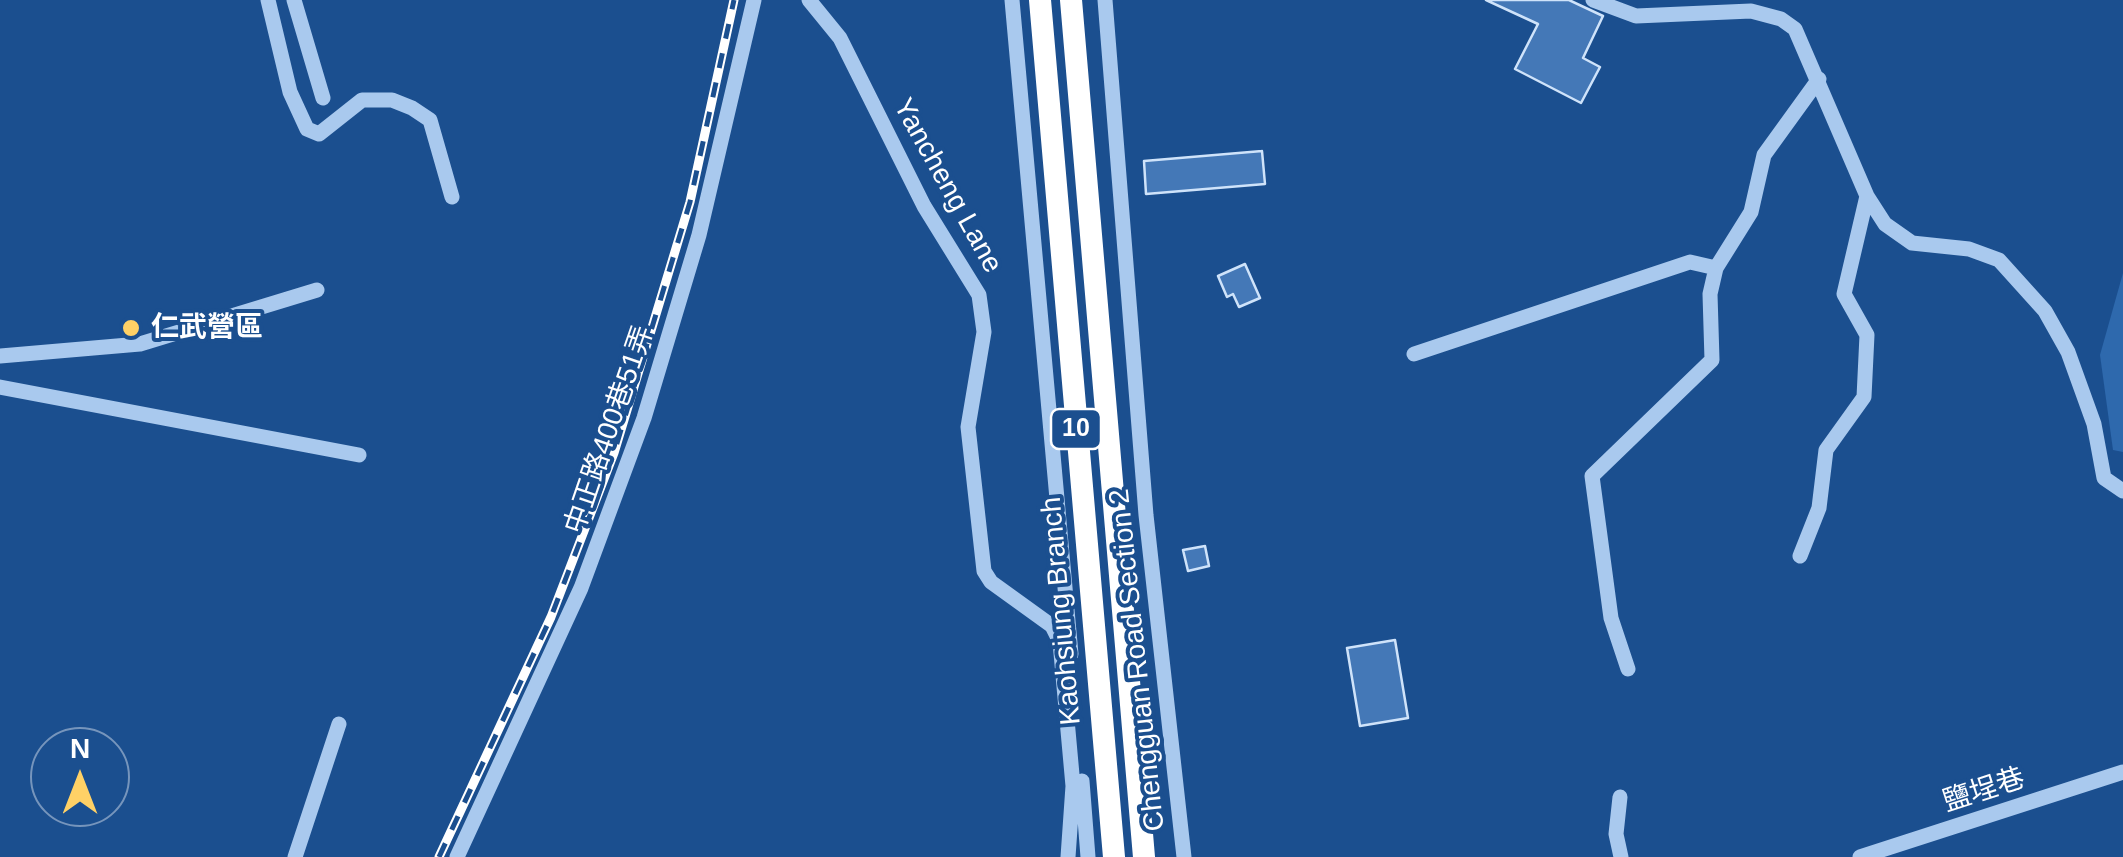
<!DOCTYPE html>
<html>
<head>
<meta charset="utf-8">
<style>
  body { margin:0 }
  #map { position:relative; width:2123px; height:857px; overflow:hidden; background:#1b4f8f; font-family:Arial,sans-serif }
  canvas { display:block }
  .north { position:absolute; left:30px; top:727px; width:100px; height:100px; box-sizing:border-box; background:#1b4f8f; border:2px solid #7695bc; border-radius:50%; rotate:0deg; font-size:28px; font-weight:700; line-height:40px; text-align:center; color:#fff }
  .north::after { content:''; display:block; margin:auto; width:35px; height:45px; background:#ffd166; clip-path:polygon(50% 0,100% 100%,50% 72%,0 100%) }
</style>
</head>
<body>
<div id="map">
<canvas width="2123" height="857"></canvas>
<div class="north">N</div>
</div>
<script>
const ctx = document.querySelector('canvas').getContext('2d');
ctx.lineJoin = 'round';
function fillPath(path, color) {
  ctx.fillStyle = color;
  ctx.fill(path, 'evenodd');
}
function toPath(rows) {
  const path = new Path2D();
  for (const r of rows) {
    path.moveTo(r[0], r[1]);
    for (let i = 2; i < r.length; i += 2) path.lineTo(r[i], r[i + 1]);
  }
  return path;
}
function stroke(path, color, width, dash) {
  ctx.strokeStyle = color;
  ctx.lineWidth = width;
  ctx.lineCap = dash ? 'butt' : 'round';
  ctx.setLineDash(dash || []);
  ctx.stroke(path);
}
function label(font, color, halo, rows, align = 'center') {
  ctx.font = font + ' Arial,"Noto Sans TC",sans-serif';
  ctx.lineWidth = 8;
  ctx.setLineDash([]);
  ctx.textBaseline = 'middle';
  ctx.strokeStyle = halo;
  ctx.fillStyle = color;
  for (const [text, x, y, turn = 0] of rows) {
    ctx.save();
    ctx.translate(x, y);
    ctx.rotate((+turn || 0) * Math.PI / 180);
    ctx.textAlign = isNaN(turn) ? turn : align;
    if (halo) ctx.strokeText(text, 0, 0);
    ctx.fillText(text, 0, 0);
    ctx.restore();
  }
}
fillPath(toPath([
  [2123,273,2123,452,2113,450,2100,355]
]), '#2e69ad');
const building = toPath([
  [1486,0,1569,0,1603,16,1583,58,1600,67,1581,103,1515,69,1538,24,1486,0],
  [1262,151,1265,184,1146,194,1144,161,1262,151],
  [1245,264,1260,298,1239,307,1233,294,1227,297,1218,276,1245,264],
  [1205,546,1209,566,1188,571,1183,550,1205,546],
  [1395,640,1408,718,1360,726,1347,648,1395,640]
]);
fillPath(building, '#4478b7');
stroke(building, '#cfe3fa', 2.5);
stroke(toPath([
  [268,0,290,92,307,129,319,134,362,100,392,100,412,108,430,120,452,197],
  [294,0,323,98],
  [809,0,840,38,924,206,979,295,984,332,968,427,984,571,991,582,1052,626,1060,642,1073,786,1068,857],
  [1012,0,1071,654],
  [1105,0,1146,515,1184,857],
  [1593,0,1636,16,1751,11,1781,19,1795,29,1867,196,1885,224,1912,243,1969,249,1999,260,2045,311,2068,352,2094,424,2104,478,2123,491],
  [1414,354,1690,262,1716,268],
  [0,356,140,344,317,290],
  [0,387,359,455],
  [1800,556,1819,508,1826,450,1864,397,1867,335,1844,294,1867,196],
  [1628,669,1611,618,1592,476,1712,360,1710,294,1716,268,1751,212,1764,155,1819,79],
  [1082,781,1088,857],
  [1620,797,1616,834,1621,857],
  [295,857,339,724],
  [457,857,581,588,644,418,699,235,754,0],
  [1860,857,2123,772]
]), '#a9c9ee', 15);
stroke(toPath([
  [1040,0,1114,857],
  [1071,0,1144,857]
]), '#fff', 22);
const rail = toPath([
  [439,857,551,617,614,453,690,202,734,0]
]);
stroke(rail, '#fff', 9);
stroke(rail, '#1b4f8f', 5, [15]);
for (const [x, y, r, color] of [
  [131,328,10,"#ffd166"]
]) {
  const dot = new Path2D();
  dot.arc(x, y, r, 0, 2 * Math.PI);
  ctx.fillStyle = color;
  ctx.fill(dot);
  stroke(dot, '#1b4f8f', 4);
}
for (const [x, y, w] of [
  [1076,429,50]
]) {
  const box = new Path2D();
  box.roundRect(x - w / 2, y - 20, w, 40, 8);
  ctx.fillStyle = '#1b4f8f';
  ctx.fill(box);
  stroke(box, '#fff', 2.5);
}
label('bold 25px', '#fff', null, [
  ["10",1076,429]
]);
label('28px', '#fff', '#1b4f8f', [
  ["Yancheng Lane",947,186,61],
  ["中正路400巷51弄",610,430,-71],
  ["Kaohsiung Branch",1062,611,-95],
  ["Chengguan Road Section 2",1138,660,-96],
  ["鹽埕巷",1984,791,-18]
]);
label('bold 28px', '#fff', '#1b4f8f', [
  ["仁武營區",151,328]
], 'left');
</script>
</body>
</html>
